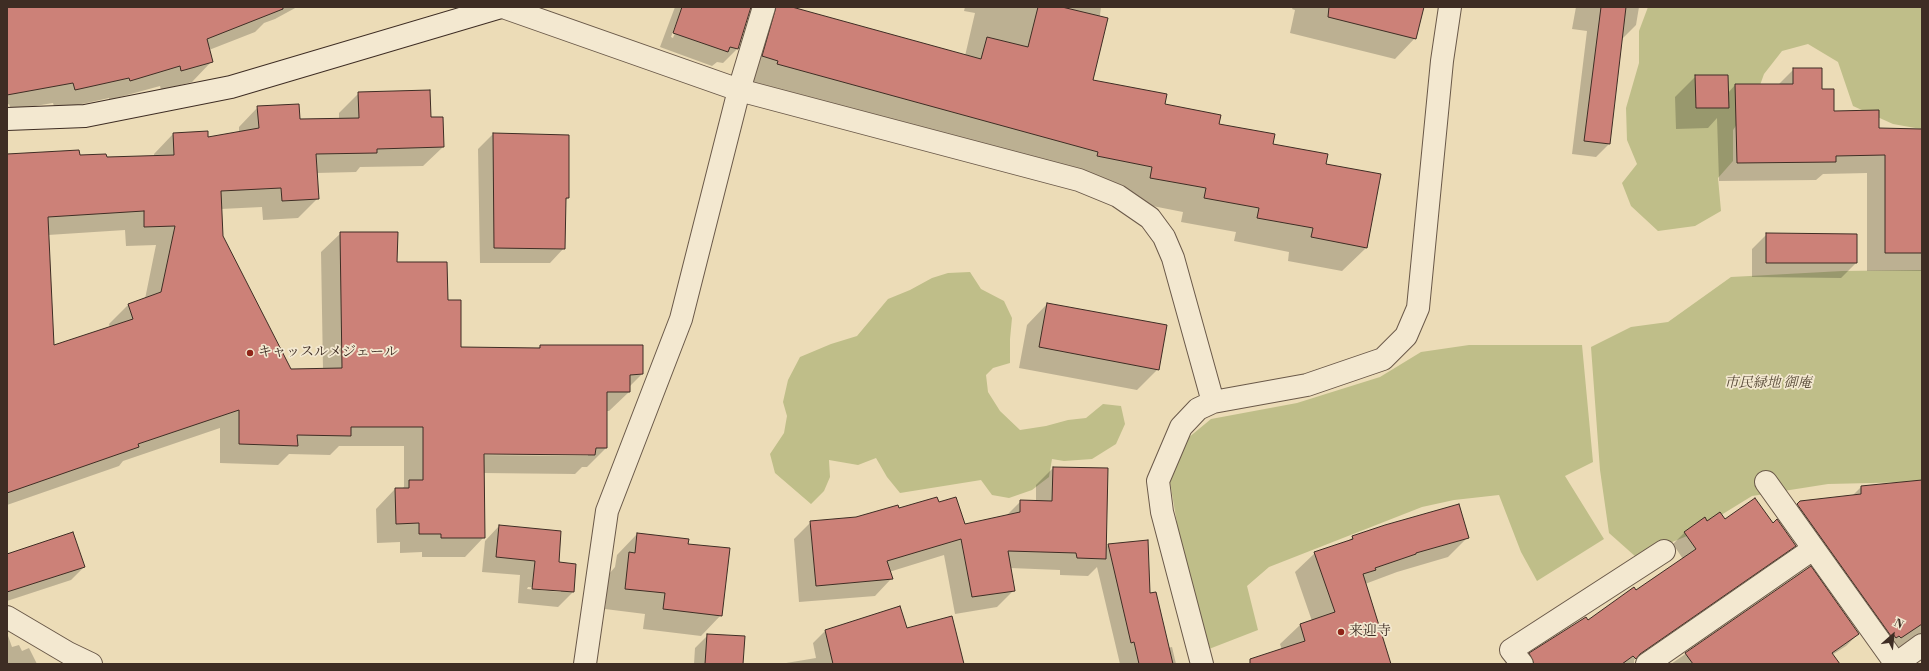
<!DOCTYPE html>
<html>
<head>
<meta charset="utf-8">
<style>
  body { margin:0 }
  #map { position:relative; width:1929px; height:671px; overflow:hidden; background:#ecdcb7; font-family:"Libre Bodoni",serif }
  canvas { display:block }
  .frame { position:absolute; inset:0; border:8px solid #3e2d24; pointer-events:none }
  .north { position:absolute; left:1873px; top:615px; width:40px; height:40px; -webkit-text-stroke:3px #f3e8d0; paint-order:stroke; rotate:27deg; font-size:11px; font-weight:700; line-height:16px; text-align:center; color:#3e2d24 }
  .north::after { content:''; display:block; margin:auto; width:14px; height:18px; background:#3e2d24; clip-path:polygon(50% 0,100% 100%,50% 72%,0 100%) }
</style>
</head>
<body>
<div id="map">
<canvas width="1929" height="671"></canvas>
<div class="frame"></div>
<div class="north">N</div>
</div>
<script>
const ctx = document.querySelector('canvas').getContext('2d');
ctx.lineJoin = 'round';
function fillPath(path, color) {
  ctx.fillStyle = color;
  ctx.fill(path, 'evenodd');
}
function toPath(rows) {
  const path = new Path2D();
  for (const r of rows) {
    path.moveTo(r[0], r[1]);
    for (let i = 2; i < r.length; i += 2) path.lineTo(r[i], r[i + 1]);
  }
  return path;
}
function stroke(path, color, width, dash) {
  ctx.strokeStyle = color;
  ctx.lineWidth = width;
  ctx.lineCap = dash ? 'butt' : 'round';
  ctx.setLineDash(dash || []);
  ctx.stroke(path);
}
function label(font, color, halo, rows, align = 'center') {
  ctx.font = font + ' "Libre Bodoni","Noto Serif JP",serif';
  ctx.lineWidth = 3.5;
  ctx.setLineDash([]);
  ctx.textBaseline = 'middle';
  ctx.strokeStyle = halo;
  ctx.fillStyle = color;
  for (const [text, x, y, turn = 0] of rows) {
    ctx.save();
    ctx.translate(x, y);
    ctx.rotate((+turn || 0) * Math.PI / 180);
    ctx.textAlign = isNaN(turn) ? turn : align;
    if (halo) ctx.strokeText(text, 0, 0);
    ctx.fillText(text, 0, 0);
    ctx.restore();
  }
}
fillPath(toPath([
  [1648,7,1922,7,1922,180,1921,129,1893,124,1853,106,1838,62,1808,44,1782,51,1764,74,1755,99,1733,130,1733,161,1718,178,1721,211,1695,226,1658,231,1631,206,1622,183,1637,164,1627,140,1626,108,1639,63,1639,31],
  [1922,270,1922,493,1914,482,1828,484,1752,496,1687,536,1636,557,1609,533,1600,470,1591,347,1631,327,1668,322,1731,277,1842,271],
  [970,272,981,289,1004,301,1012,318,1010,339,1010,363,993,368,986,375,988,392,1000,411,1020,430,1046,426,1068,420,1086,418,1103,404,1121,406,1125,424,1116,444,1092,459,1064,461,1052,459,1049,477,1032,490,1009,498,992,495,981,480,900,493,887,477,876,458,858,465,829,460,830,477,824,491,811,504,775,473,770,454,784,433,787,416,783,402,788,380,800,357,831,344,857,336,888,299,910,290,932,278,948,273],
  [1469,345,1582,345,1593,462,1565,476,1604,539,1537,581,1521,552,1499,495,1454,500,1422,507,1269,567,1247,586,1258,630,1209,649,1180,541,1170,482,1188,438,1211,419,1297,403,1380,377,1421,352]
]), '#bfbe89');
fillPath(toPath([
  [7,7,297,7,275,19,264,23,255,32,209,50,212,61,192,82,161,90,160,86,109,100,109,98,55,110,53,103,11,110,9,104,7,105],
  [675,7,682,7,671,37,673,38,685,7,750,7,737,49,723,63,717,62,712,66,660,47],
  [965,7,1101,7,1092,81,1164,105,1325,165,1366,248,1342,271,1288,261,1289,252,1234,241,1236,232,1181,222,1183,212,1127,201,739,80,752,36,776,12,965,56,975,13,964,11],
  [1293,7,1423,7,1415,38,1395,59,1290,33,1295,10,1292,9],
  [1576,7,1639,7,1636,25,1623,38,1621,38,1609,144,1596,157,1572,154,1587,31,1572,29],
  [1794,69,1821,90,1833,112,1878,129,1922,130,1922,271,1867,271,1867,173,1823,174,1816,180,1719,181,1717,118,1708,128,1676,129,1675,97,1696,76,1728,93,1735,85,1778,85],
  [359,93,430,118,443,147,423,166,360,167,356,172,316,173,317,199,298,218,263,220,262,207,221,209,222,236,290,370,323,370,321,252,341,233,396,263,447,301,460,348,537,349,540,346,642,374,629,387,629,392,609,411,606,411,606,448,587,467,582,467,575,474,483,473,484,537,465,557,422,557,422,552,400,553,400,542,377,543,376,509,395,489,401,489,404,487,404,446,339,446,330,455,289,454,278,465,220,463,220,428,123,461,119,466,7,505,7,155,106,158,154,157,154,154,173,134,207,138,239,133,239,127,258,107,299,120,339,119,339,113],
  [125,230,126,246,156,245,145,299,128,305,109,324,110,328,53,346,48,235],
  [479,453,588,454,588,456,479,455],
  [493,134,568,198,565,201,564,248,550,263,480,263,478,149],
  [1767,234,1856,235,1856,263,1841,278,1752,277,1752,249],
  [1047,304,1158,369,1137,390,1019,368,1027,325],
  [1053,468,1105,548,1108,545,1147,541,1150,594,1168,648,1172,647,1176,664,1120,664,1097,567,1088,576,1060,575,1060,570,1010,568,1014,590,997,607,955,614,944,555,889,572,891,579,875,596,799,602,794,539,811,522,856,518,898,509,938,503,964,526,1005,517,1021,501,1036,502,1036,485],
  [1861,487,1922,498,1922,654,1886,658,1786,517,1798,505,1852,496],
  [1725,521,1773,525,1795,545,1783,557,1634,660,1634,664,1520,664,1530,654,1588,622,1683,559,1673,544,1685,532,1707,523],
  [499,526,558,563,575,565,573,592,558,607,518,603,520,575,482,572,485,541],
  [528,587,561,590,561,592,527,589],
  [637,534,687,545,721,615,701,636,643,629,645,614,605,609,609,574,615,567,617,555],
  [1353,537,1468,537,1448,557,1397,572,1365,584,1390,664,1276,664,1284,656,1280,644,1300,625,1312,621,1295,572,1315,553,1348,541],
  [7,554,84,567,71,580,7,601],
  [1810,567,1858,634,1846,646,1832,655,1839,664,1671,664],
  [906,629,963,664,780,664,816,658,813,643,826,630],
  [7,633,12,647,19,645,22,651,29,648,37,664,7,664],
  [708,635,742,664,694,664,695,648]
]), '#0003');
const building = toPath([
  [7,7,283,7,283,9,207,39,213,62,181,71,180,66,130,81,129,78,75,90,73,83,7,95,7,7],
  [682,7,751,7,738,49,730,47,728,52,673,33,682,7],
  [776,7,792,7,981,59,987,37,1028,47,1038,7,1062,7,1108,18,1093,80,1167,94,1165,104,1221,115,1219,124,1275,134,1273,144,1328,154,1326,164,1381,174,1367,248,1311,237,1313,228,1257,218,1259,208,1204,198,1206,188,1150,178,1152,167,1097,156,1098,152,777,64,778,61,762,56,776,7],
  [1329,7,1424,7,1416,39,1328,17,1329,7],
  [1601,7,1626,7,1610,144,1584,141,1601,7],
  [1793,68,1822,68,1822,89,1834,89,1834,111,1879,110,1879,128,1922,129,1922,253,1885,253,1885,155,1836,156,1836,162,1737,163,1735,84,1793,84,1793,68],
  [1695,75,1728,75,1729,108,1696,108,1695,75],
  [430,90,431,117,443,117,444,147,377,149,377,153,316,154,319,199,282,201,281,188,221,191,223,236,291,369,342,368,340,232,398,232,397,262,447,262,448,300,461,300,461,347,540,348,540,345,643,345,643,374,630,375,630,392,607,392,607,448,596,448,595,455,484,454,485,538,441,538,441,534,419,534,419,523,396,524,395,488,409,488,409,480,423,480,423,427,351,427,351,436,297,435,298,446,239,444,239,410,138,444,139,447,7,493,7,154,79,150,80,155,106,154,107,157,174,155,173,133,208,131,208,137,259,128,257,106,299,104,300,119,359,118,358,92,430,90],
  [144,211,144,227,175,226,161,292,128,304,133,319,54,345,48,217,144,211],
  [493,133,569,135,569,198,566,198,565,249,494,248,493,133],
  [1766,233,1857,234,1857,263,1766,263,1766,233],
  [1047,303,1167,325,1159,370,1039,347,1047,303],
  [1053,467,1108,468,1106,559,1077,558,1076,553,1008,551,1015,591,972,597,961,539,887,561,893,579,816,586,810,521,856,517,898,505,899,508,937,497,939,502,956,497,965,524,1020,512,1020,500,1052,501,1053,467],
  [1922,480,1922,624,1901,638,1899,636,1896,638,1893,634,1891,636,1797,504,1800,501,1861,494,1861,486,1922,480],
  [1755,498,1773,523,1777,519,1796,546,1640,654,1636,659,1633,656,1622,664,1534,664,1529,653,1586,617,1588,620,1634,587,1636,590,1696,549,1684,532,1705,517,1707,521,1720,512,1725,519,1755,498],
  [1459,504,1469,538,1416,553,1416,554,1375,568,1376,570,1363,574,1391,664,1250,664,1250,659,1305,641,1300,624,1335,612,1314,552,1353,539,1352,536,1385,525,1459,504],
  [499,525,561,531,559,562,576,564,574,592,532,589,535,561,496,557,499,525],
  [73,532,85,567,7,592,7,554,73,532],
  [637,533,689,539,688,544,730,548,722,616,663,609,665,593,625,589,629,552,635,553,637,533],
  [1148,540,1150,593,1156,592,1173,664,1139,664,1134,642,1131,643,1108,544,1148,540],
  [1811,566,1859,634,1832,653,1840,664,1693,664,1685,653,1811,566],
  [900,606,907,628,952,616,964,664,833,664,825,630,900,606],
  [707,634,745,636,743,664,705,664,707,634]
]);
fillPath(building, '#cc8178');
stroke(building, '#3e2d24', 1);
const street = toPath([
  [503,7,739,90,1079,180,1118,196,1150,218,1164,237,1173,258,1213,402],
  [1766,482,1896,664],
  [7,617,68,653,91,664],
  [585,664,607,511,681,319,739,90,764,7],
  [1202,664,1162,512,1158,481,1181,427,1198,409,1213,402,1307,385,1383,359,1406,336,1418,308,1442,61,1450,7],
  [1522,664,1511,650,1664,551],
  [1647,664,1813,549],
  [1896,664,1922,645]
]);
const secondary = toPath([
  [7,119,85,116,231,87,501,7]
]);
stroke(street, '#6a5949', 24);
stroke(secondary, '#3e2d24', 24);
stroke(street, '#f3e8d0', 22);
stroke(secondary, '#f3e8d0', 22);
for (const [x, y, r, color] of [
  [250,353,4,"#8f2418"],
  [1341,632,4,"#8f2418"]
]) {
  const dot = new Path2D();
  dot.arc(x, y, r, 0, 2 * Math.PI);
  ctx.fillStyle = color;
  ctx.fill(dot);
  stroke(dot, '#f3e8d0', 1.5);
}
label('14px', '#3e2d24', '#f3e8d0', [
  ["キャッスルメジェール",258,353],
  ["来迎寺",1349,632]
], 'left');
label('italic 14px', '#584a38', '#f3e8d0', [
  ["市民緑地 御庵",1768,384]
]);
</script>
</body>
</html>
